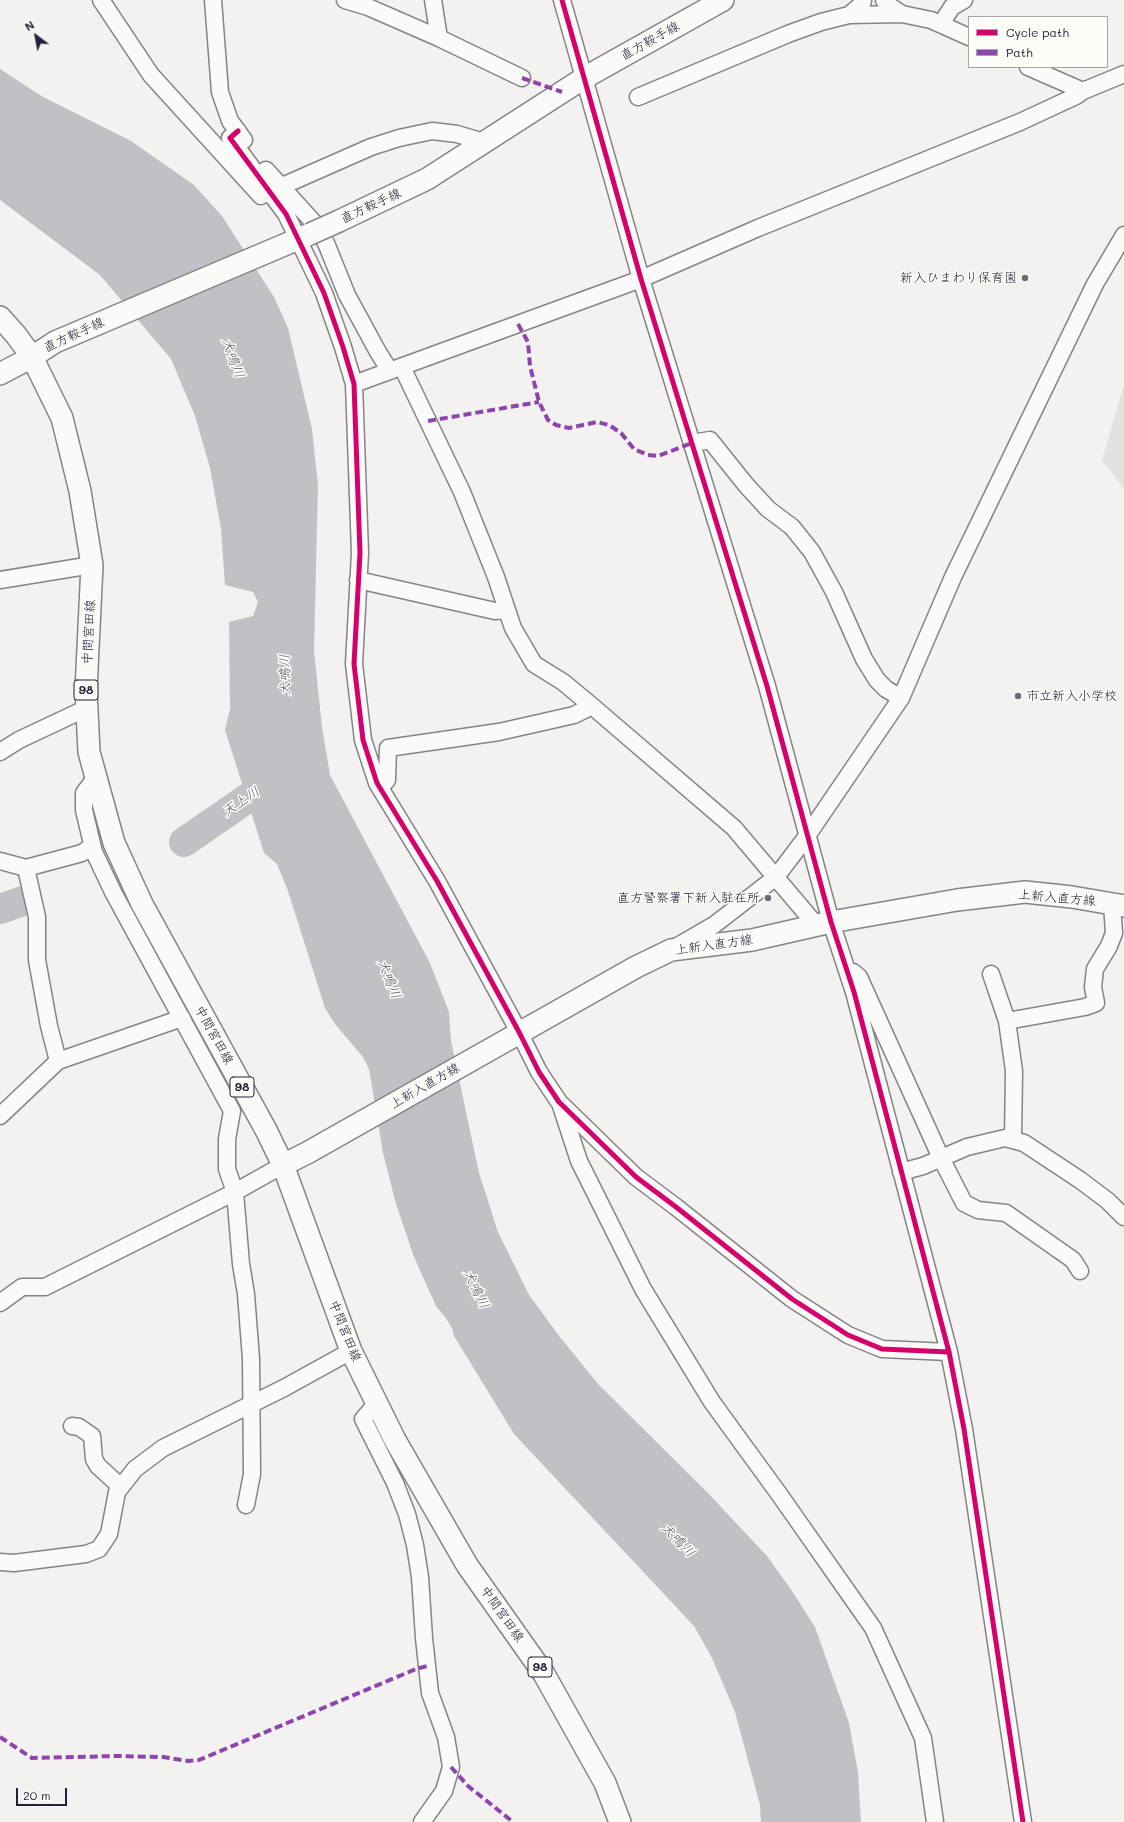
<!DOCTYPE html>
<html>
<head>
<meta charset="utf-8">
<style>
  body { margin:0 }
  #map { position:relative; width:1124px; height:1822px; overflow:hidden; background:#f3f2f0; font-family:Mali,sans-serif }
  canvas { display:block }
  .legend { position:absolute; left:968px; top:16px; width:140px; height:52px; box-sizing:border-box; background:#fdfcf7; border:1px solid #a5a5ac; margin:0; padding:5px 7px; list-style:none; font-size:12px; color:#22223b }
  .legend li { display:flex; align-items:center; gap:8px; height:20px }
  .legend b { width:20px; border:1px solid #a5a5ac }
  .north { position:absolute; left:16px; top:16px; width:40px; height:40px; -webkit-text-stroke:3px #fdfcf7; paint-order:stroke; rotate:328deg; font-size:11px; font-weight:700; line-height:16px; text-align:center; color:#22223b }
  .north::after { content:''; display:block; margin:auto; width:14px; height:18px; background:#22223b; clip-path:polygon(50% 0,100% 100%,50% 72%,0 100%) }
  .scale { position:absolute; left:16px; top:1788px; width:51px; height:18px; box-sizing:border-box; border:2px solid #22223b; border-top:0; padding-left:5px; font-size:12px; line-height:14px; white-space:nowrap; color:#22223b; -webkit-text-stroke:3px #fdfcf7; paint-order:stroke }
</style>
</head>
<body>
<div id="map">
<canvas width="1124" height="1822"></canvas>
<ul class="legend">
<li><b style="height:5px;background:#d6006c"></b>Cycle path</li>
<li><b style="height:5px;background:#8e44ad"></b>Path</li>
</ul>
<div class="north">N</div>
<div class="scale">20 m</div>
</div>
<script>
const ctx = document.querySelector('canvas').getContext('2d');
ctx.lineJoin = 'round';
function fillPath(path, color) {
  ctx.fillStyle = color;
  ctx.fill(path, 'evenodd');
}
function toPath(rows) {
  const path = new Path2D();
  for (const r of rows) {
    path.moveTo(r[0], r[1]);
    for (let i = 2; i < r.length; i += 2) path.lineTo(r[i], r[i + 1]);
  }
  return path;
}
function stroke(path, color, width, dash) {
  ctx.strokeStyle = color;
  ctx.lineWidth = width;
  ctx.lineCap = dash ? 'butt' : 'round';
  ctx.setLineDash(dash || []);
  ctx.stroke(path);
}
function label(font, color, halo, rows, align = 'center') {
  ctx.font = font + ' Mali,"Klee One",sans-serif';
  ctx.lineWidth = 3;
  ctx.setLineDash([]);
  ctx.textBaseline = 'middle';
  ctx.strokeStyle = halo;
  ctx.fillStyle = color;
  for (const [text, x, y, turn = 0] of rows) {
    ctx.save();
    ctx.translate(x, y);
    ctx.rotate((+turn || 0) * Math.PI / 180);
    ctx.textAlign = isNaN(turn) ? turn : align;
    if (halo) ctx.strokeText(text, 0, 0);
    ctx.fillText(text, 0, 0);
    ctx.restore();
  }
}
fillPath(toPath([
  [1124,384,1124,489,1102,460]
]), '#e2e2e1');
fillPath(toPath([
  [0,69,43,97,131,141,194,185,222,216,274,297,288,328,312,429,318,486,314,651,322,727,330,775,430,963,449,1012,451,1041,479,1173,498,1232,529,1295,560,1337,599,1385,706,1491,767,1556,792,1591,815,1627,849,1723,858,1772,861,1822,761,1822,760,1805,735,1712,712,1658,694,1626,514,1434,454,1336,452,1328,445,1317,436,1306,414,1257,396,1204,383,1153,369,1069,363,1057,335,1024,325,1008,288,891,277,864,264,853,225,730,230,709,229,622,253,616,258,602,253,592,225,585,221,529,210,468,195,416,171,359,100,275,0,200]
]), '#c1c1c5');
stroke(toPath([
  [184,842,280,776],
  [0,909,23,901]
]), '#c1c1c5', 30);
const minor = toPath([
  [101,0,151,75,261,196],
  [213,0,220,92,230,121,244,140],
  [345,0,368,7,439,38,433,0],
  [562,0,641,279,767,686,831,922,854,992,949,1352,964,1429,1023,1822],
  [884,0,888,5,902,14,931,20,969,37],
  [849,15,862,4,863,0],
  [941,24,952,7,964,0],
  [439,38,522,78],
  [1028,67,1083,91],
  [638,97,788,34,821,22,849,15,902,14],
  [238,131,230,138,286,214,324,293,343,347,354,384,360,553,354,664,363,740,377,783,437,881,519,1032,539,1072,559,1102,636,1177,676,1207,792,1299,848,1335,882,1349,949,1352],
  [266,170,316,225,326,243,347,295,378,352,390,371],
  [280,187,371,147,399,138,432,131,457,134,484,142],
  [402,367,462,492,496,577,513,628,534,664,563,682,592,706,734,828,816,925],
  [354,384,641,279,758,228,1020,122,1076,96,1083,91,1124,74],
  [692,443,710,440,746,485,768,509,792,527,812,552,834,592,864,659,877,680,886,689,901,698],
  [0,580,92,565],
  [358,580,495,611,507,610],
  [0,752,19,740,87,708],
  [96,777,84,793,84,810,94,852,113,892,232,1111,227,1139,227,1169,235,1192,241,1264,246,1294,251,1359,252,1474,246,1505],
  [380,788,387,780,388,748,499,732,574,715,592,706],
  [0,861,26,868,37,917,37,960,49,1026,58,1061],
  [26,868,82,853,92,846],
  [676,947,714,925,776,877,807,836,901,698,953,577,1095,284,1124,235],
  [853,972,859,977,941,1158,964,1203,978,1210,1006,1213,1073,1260,1080,1271],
  [991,974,1007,1021],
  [561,1106,579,1161,643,1289,712,1402,779,1494,873,1628,923,1738,935,1822],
  [0,1116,58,1061,182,1018],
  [1013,1140,1014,1071,1007,1021,1085,1007,1096,1003,1093,987,1095,969,1109,946,1114,933,1112,904],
  [901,1172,923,1166,967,1147,1005,1138,1024,1143,1080,1180,1108,1201,1124,1217],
  [0,1303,22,1287,45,1287,235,1192,283,1165],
  [377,1403,363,1419,395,1483,407,1514,415,1545,420,1577,424,1638,430,1693,446,1737,451,1767,444,1791,422,1822],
  [72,1426,79,1427,92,1436,94,1459,98,1466,121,1487],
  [0,1562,14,1563,86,1554,99,1549,109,1534,117,1492,135,1469,163,1448,284,1388,351,1351]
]);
const major = toPath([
  [339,221,427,179,584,78,723,0],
  [0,317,16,335,32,357,62,418,80,491,92,565,86,690,89,752,114,843,142,904,266,1130,283,1165,351,1351,395,1440,467,1565,544,1674,605,1783,620,1822],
  [0,374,32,357,55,342,310,234],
  [283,1165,307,1153,636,967,671,950,752,940,831,922,957,900,1025,892,1072,897,1124,906]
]);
stroke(minor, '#848488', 19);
stroke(major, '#848488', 24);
stroke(minor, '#fafaf8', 16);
stroke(major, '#fafaf8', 21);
const majorBridge = toPath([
  [310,234,339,221]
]);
stroke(majorBridge, '#848488', 24, []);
stroke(majorBridge, '#fafaf8', 21);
stroke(toPath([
  [522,78,562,92],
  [518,324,528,342,530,366,539,402,548,420,556,425,569,428,597,422,609,425,621,433,634,449,648,455,658,456,692,443],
  [428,421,539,402],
  [0,1737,32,1758,116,1756,163,1757,188,1761,199,1760,416,1669,427,1666],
  [451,1767,468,1786,513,1822]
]), '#8e44ad', 4, [8, 4]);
stroke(toPath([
  [562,0,641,279,767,686,831,922,854,992,949,1352,964,1429,1023,1822],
  [238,131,230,138,286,214,324,293,343,347,354,384,360,553,354,664,363,740,377,783,437,881,519,1032,539,1072,559,1102,636,1177,676,1207,792,1299,848,1335,882,1349,949,1352]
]), '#d6006c', 5);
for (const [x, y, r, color] of [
  [1025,278,4,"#6b6b7a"],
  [1018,696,4,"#6b6b7a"],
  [768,898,4,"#6b6b7a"]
]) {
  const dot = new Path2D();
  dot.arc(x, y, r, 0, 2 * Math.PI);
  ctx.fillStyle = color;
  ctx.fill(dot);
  stroke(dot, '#fdfcf7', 1.5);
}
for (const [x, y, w] of [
  [86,690,24],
  [242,1087,24],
  [540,1667,24]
]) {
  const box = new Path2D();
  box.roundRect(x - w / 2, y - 10, w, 20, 3);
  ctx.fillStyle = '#fdfcf7';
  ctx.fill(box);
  stroke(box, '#22223b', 1);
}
label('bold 12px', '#22223b', null, [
  ["98",86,690],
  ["98",242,1087],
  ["98",540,1667]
]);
label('13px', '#22223b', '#fdfcf7', [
  ["直方鞍手線",650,41,-29],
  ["直方鞍手線",371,206,-25],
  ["直方鞍手線",74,335,-25],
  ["中間宮田線",89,632,-87],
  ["上新入直方線",1057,898,5],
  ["上新入直方線",714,945,-8],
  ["中間宮田線",214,1035,61],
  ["上新入直方線",425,1086,-30],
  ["中間宮田線",345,1331,68],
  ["中間宮田線",502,1614,55]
]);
label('13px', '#22223b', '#fdfcf7', [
  ["新入ひまわり保育園",1017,278],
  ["市立新入小学校",1026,696,"left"],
  ["直方警察署下新入駐在所",760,898]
], 'right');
label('italic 14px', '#59596b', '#fdfcf7', [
  ["犬鳴川",233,358,70],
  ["犬鳴川",285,675,-91],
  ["天上川",241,802,-34],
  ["犬鳴川",389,979,68],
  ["犬鳴川",476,1289,64],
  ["犬鳴川",678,1540,46]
]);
</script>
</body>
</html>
